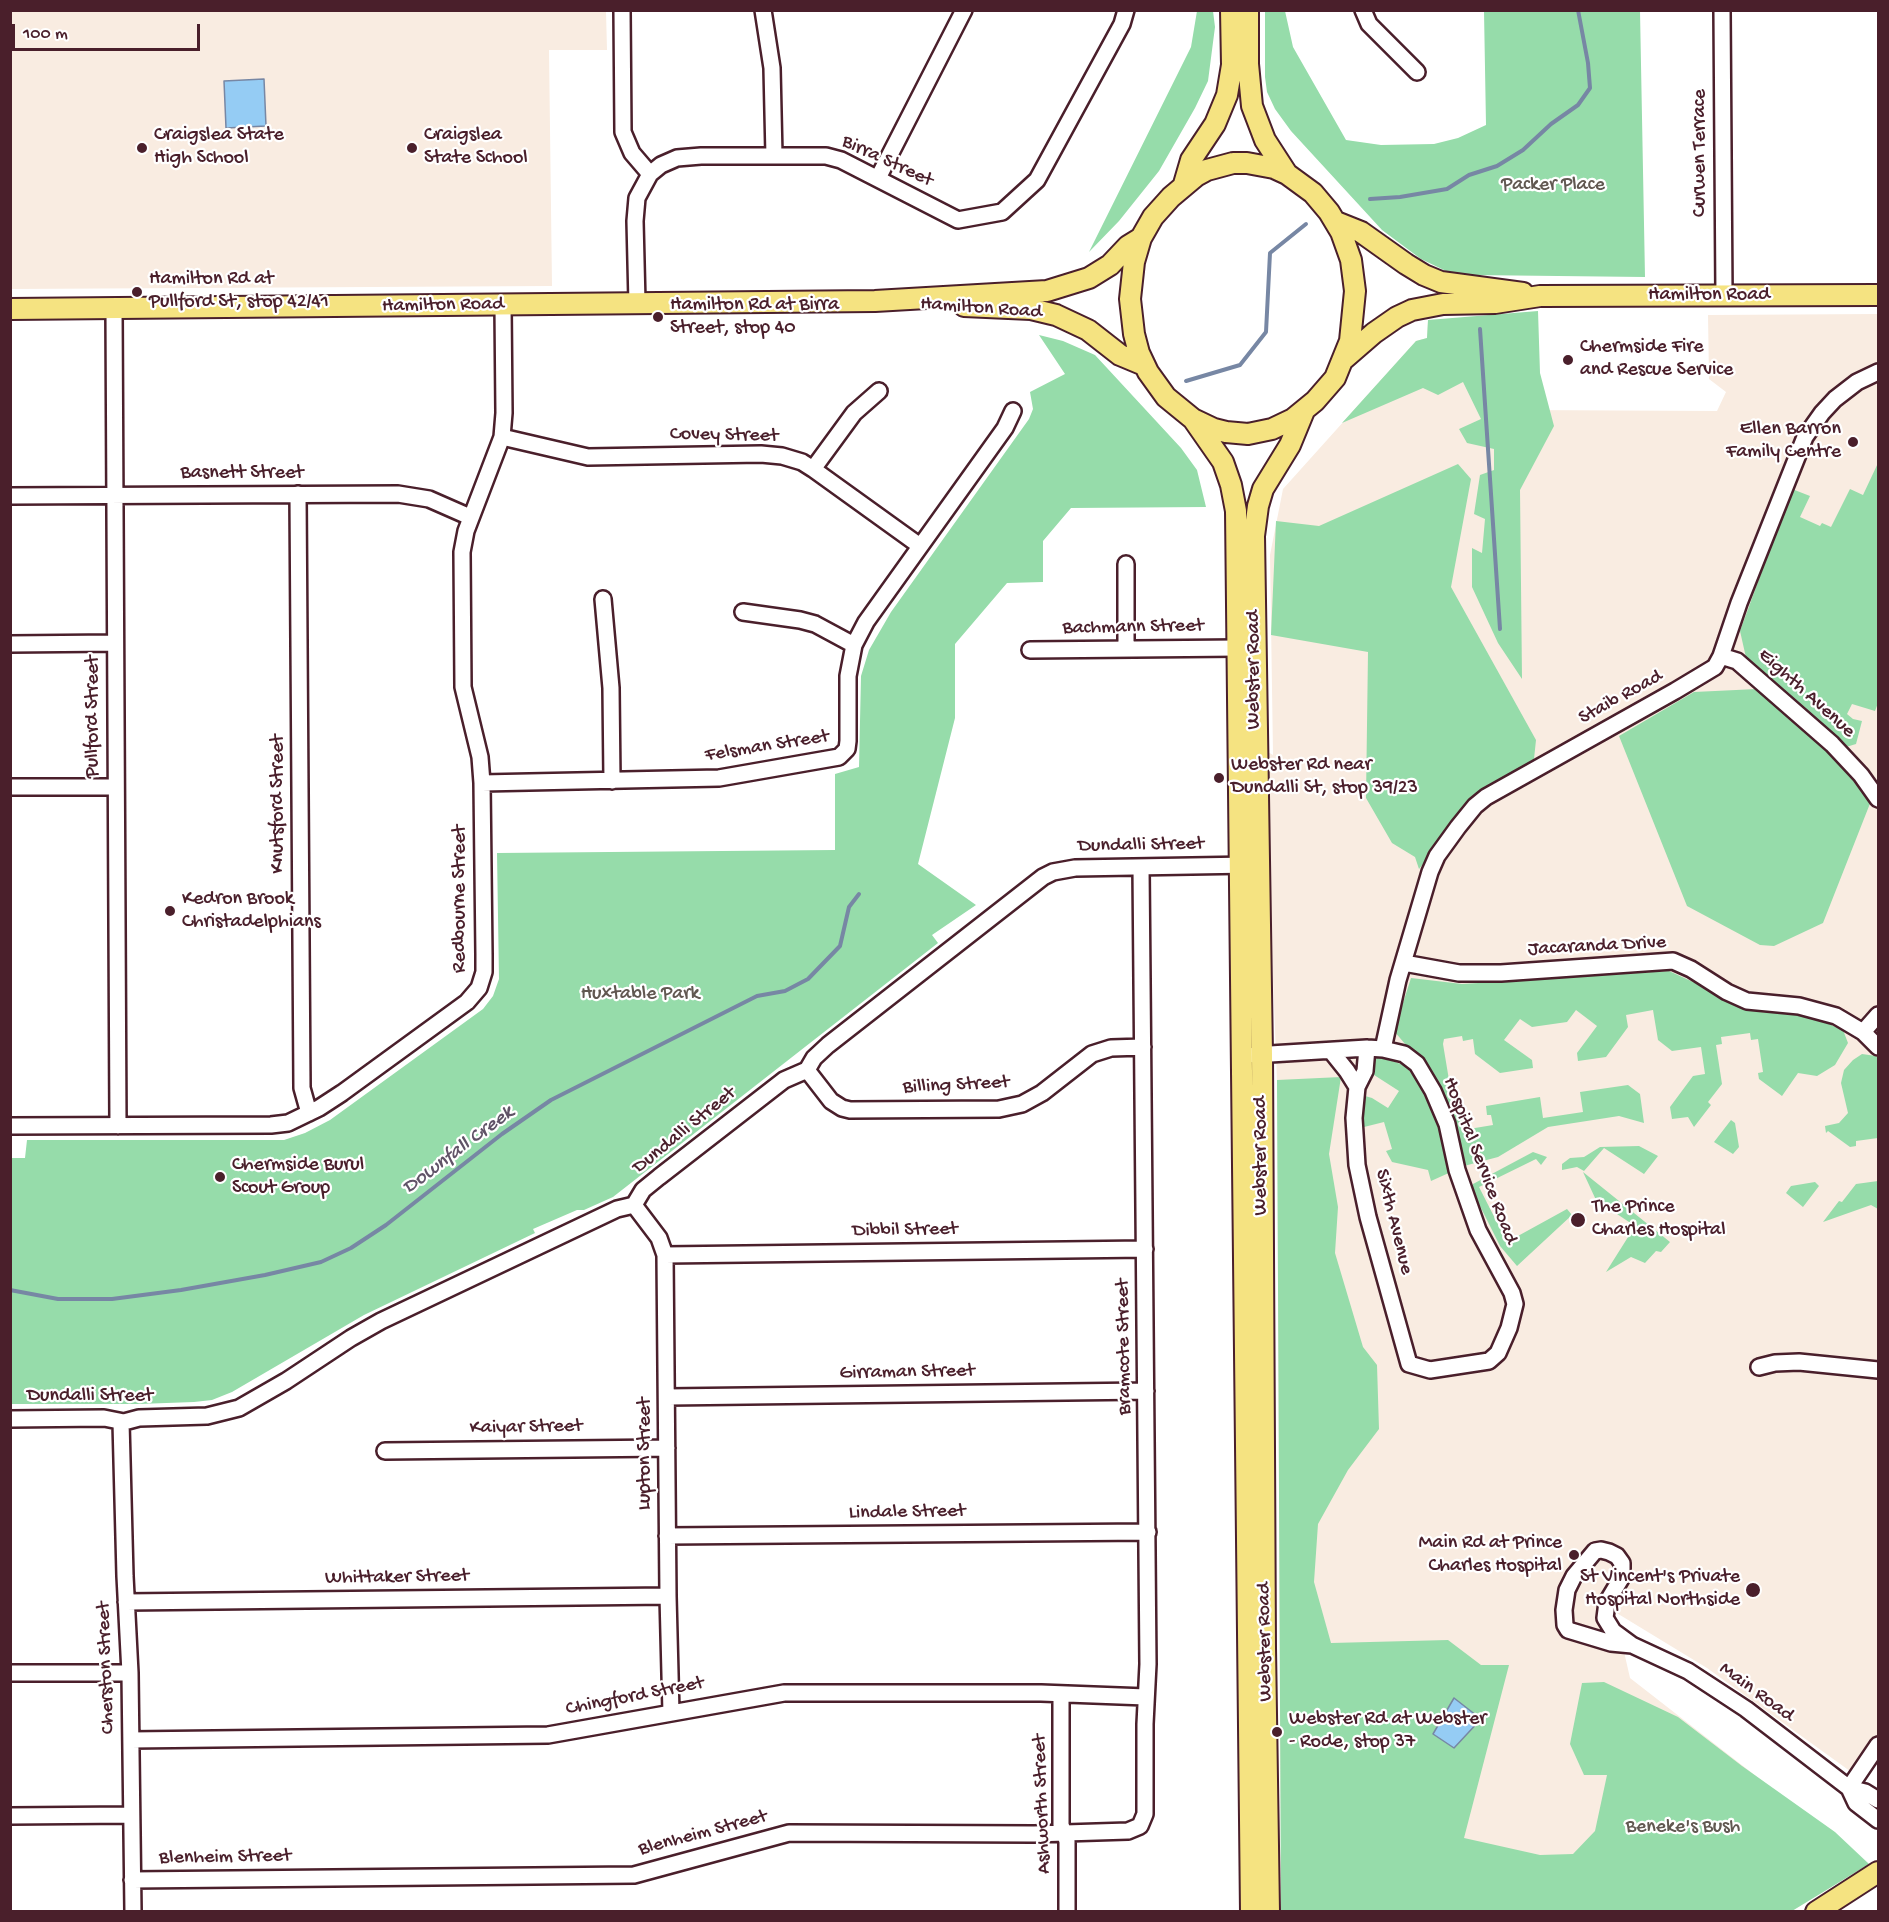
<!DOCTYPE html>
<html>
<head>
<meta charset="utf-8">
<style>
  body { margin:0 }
  #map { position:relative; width:1889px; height:1922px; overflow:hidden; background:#fff; font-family:"Gochi Hand",sans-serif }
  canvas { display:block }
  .frame { position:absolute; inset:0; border:12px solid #4a1f2b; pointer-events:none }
  .scale { position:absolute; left:12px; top:24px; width:188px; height:27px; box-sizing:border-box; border:3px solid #4a1f2b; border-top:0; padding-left:8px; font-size:18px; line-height:21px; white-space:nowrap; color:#4a1f2b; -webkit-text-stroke:4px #fff; paint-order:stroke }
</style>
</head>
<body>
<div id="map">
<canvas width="1889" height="1922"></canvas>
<div class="frame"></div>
<div class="scale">100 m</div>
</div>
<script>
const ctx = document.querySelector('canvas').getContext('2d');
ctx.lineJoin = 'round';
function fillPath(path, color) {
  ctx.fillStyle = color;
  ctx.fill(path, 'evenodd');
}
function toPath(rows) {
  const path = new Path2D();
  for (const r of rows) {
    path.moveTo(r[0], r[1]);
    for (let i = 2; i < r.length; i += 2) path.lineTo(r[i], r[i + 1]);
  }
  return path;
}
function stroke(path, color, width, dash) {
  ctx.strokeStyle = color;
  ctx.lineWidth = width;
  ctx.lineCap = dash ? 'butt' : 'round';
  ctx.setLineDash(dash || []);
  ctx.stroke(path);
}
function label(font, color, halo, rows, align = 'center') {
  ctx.font = font + ' "Gochi Hand",sans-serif';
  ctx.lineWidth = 4.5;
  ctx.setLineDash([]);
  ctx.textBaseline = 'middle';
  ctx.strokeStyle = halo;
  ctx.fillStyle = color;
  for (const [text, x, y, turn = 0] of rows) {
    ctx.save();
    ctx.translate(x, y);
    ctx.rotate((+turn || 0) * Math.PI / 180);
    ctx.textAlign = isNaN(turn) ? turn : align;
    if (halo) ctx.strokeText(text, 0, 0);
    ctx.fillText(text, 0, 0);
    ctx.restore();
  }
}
fillPath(toPath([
  [10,11,606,11,607,50,549,50,552,286,11,289],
  [1878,314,1878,1752,1861,1779,1707,1668,1615,1612,1630,1678,1869,1864,1792,1911,1281,1911,1277,1080,1270,904,1267,760,1268,752,1273,755,1270,555,1283,489,1416,341,1427,338,1428,320,1518,317,1520,410,1717,411,1726,392,1709,379,1708,315]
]), '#f9ece1');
fillPath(toPath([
  [1197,11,1213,11,1215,27,1208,81,1195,108,1159,171,1119,221,1089,252,1191,47],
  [1265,11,1285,11,1293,47,1346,140,1381,145,1434,144,1458,138,1486,125,1484,11,1640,11,1645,277,1471,275,1446,271,1421,259,1382,230,1291,131,1275,109,1267,92,1265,77],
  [1538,311,1540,373,1554,426,1520,490,1522,679,1498,643,1472,587,1472,548,1482,553,1485,519,1474,514,1480,475,1494,470,1494,449,1467,443,1459,429,1481,419,1463,382,1438,395,1423,388,1342,423,1416,341,1427,338,1428,320],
  [1039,335,1063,341,1095,355,1181,448,1197,470,1206,507,1071,508,1043,541,1043,582,1007,583,955,644,955,718,918,864,976,905,932,935,938,943,613,1197,584,1210,577,1210,533,1229,535,1233,364,1315,232,1392,212,1400,194,1402,139,1404,11,1404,11,1158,25,1158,27,1140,284,1140,305,1133,330,1120,483,1009,493,996,499,979,497,853,835,850,835,774,859,767,861,676,869,650,891,612,1029,419,1033,409,1030,392,1065,374],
  [1878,463,1878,703,1875,711,1852,704,1847,714,1853,719,1862,721,1856,744,1846,747,1747,662,1740,631,1792,489,1810,496,1800,517,1820,526,1822,523,1831,527,1850,489,1863,495],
  [1458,464,1471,479,1451,587,1536,740,1534,759,1472,804,1419,869,1415,857,1392,843,1366,798,1368,652,1271,635,1276,521,1319,526],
  [1757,689,1848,770,1871,801,1823,923,1774,946,1760,945,1687,906,1619,736,1694,692],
  [1669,971,1759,1012,1805,1014,1843,1030,1848,1043,1835,1065,1817,1076,1798,1073,1782,1096,1759,1079,1758,1073,1763,1072,1758,1039,1751,1040,1750,1033,1721,1037,1722,1044,1716,1045,1722,1084,1708,1102,1711,1105,1694,1127,1688,1117,1672,1119,1670,1107,1693,1076,1705,1074,1701,1047,1672,1051,1658,1040,1653,1010,1626,1015,1628,1027,1606,1057,1578,1061,1577,1053,1597,1026,1576,1010,1567,1022,1532,1027,1520,1019,1504,1040,1532,1060,1533,1068,1500,1073,1475,1054,1473,1039,1463,1041,1462,1036,1444,1039,1443,1044,1454,1110,1465,1109,1469,1129,1493,1125,1491,1115,1487,1115,1486,1106,1540,1097,1543,1118,1583,1112,1580,1092,1628,1085,1640,1094,1644,1123,1619,1116,1548,1127,1498,1157,1464,1166,1455,1125,1440,1085,1394,1031,1411,978,1462,984],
  [1862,1054,1876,1056,1878,1059,1878,1138,1856,1141,1856,1146,1850,1147,1828,1131,1826,1133,1825,1126,1839,1123,1848,1113,1841,1083,1844,1070,1853,1060],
  [1379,1056,1406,1066,1422,1088,1440,1127,1451,1172,1431,1181,1428,1170,1392,1162,1386,1151,1392,1149,1384,1122,1360,1128,1358,1104,1365,1096,1372,1098,1388,1108,1399,1091,1371,1073,1370,1066],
  [1341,1077,1329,1154,1338,1207,1335,1253,1363,1347,1377,1365,1379,1429,1348,1470,1318,1524,1314,1582,1331,1643,1448,1640,1481,1665,1509,1665,1464,1838,1540,1855,1573,1854,1595,1831,1607,1775,1584,1775,1570,1744,1582,1683,1604,1682,1678,1717,1742,1766,1835,1832,1869,1864,1792,1911,1281,1911,1277,1080],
  [1731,1120,1735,1123,1739,1147,1733,1154,1714,1142],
  [1639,1146,1658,1156,1644,1174,1604,1148,1584,1171,1577,1167,1562,1170,1562,1164,1570,1158,1584,1157,1600,1147],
  [1533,1152,1547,1157,1541,1165,1536,1159,1479,1187,1507,1242,1567,1209,1572,1215,1517,1266,1500,1246,1472,1190,1473,1184],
  [1583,1172,1670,1242,1661,1252,1656,1251,1645,1263,1631,1257,1606,1272,1635,1226,1596,1200],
  [1878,1181,1878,1209,1871,1205,1823,1222,1839,1201,1842,1202,1856,1184],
  [1815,1182,1819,1186,1803,1207,1786,1193,1791,1186]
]), '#96dcaa');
const water = toPath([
  [264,79,266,126,226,128,224,81,264,79],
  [1454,1698,1481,1719,1454,1748,1433,1734,1454,1698]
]);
fillPath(water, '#95ccf4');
stroke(water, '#7787a4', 1.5);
stroke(toPath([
  [1370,199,1400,197,1447,189,1469,175,1497,166,1523,150,1551,124,1578,105,1590,88,1588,63,1578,10],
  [1480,329,1500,629],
  [1186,381,1240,365,1266,332,1270,253,1306,224],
  [10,1290,58,1299,112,1299,181,1290,265,1275,321,1262,351,1248,386,1225,502,1134,551,1100,757,996,785,991,808,979,840,946,849,907,859,894]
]), '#7787a4', 4);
const minor = toPath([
  [622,10,623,132,632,153,650,174],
  [763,10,772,68,774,156],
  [1363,10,1369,24,1417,72],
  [1722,10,1724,296],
  [878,178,964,10],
  [637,303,635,221,637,198,650,174,661,165,677,158,701,156,826,156,841,160,958,220,1002,212,1037,180,1122,24,1126,10],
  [114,308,118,1126],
  [502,437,588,457,761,454,782,456,802,462,813,469,920,546],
  [813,469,854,413,879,391],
  [298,494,302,1088,309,1113],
  [10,496,398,494,429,499,470,517],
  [1126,564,1126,649],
  [603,599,611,688,612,781],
  [743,612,800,620,815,624,854,645],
  [10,644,115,643],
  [1030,650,1238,648],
  [1721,656,1737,661,1832,744,1861,775,1878,799],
  [482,783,719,778,839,757,847,749,848,741,848,676,854,645,866,622,1005,428,1013,411],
  [10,787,116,787],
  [1404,963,1459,973,1501,973,1673,961,1691,969,1727,992,1747,1001,1799,1006,1836,1016,1863,1032,1878,1047],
  [1863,1032,1878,1015],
  [1383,1049,1398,980,1430,872,1437,856,1458,827,1475,806,1486,797,1675,691,1715,667,1721,656,1739,603,1805,437,1822,413,1835,399,1857,382,1878,372],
  [1331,1051,1347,1071,1357,1087],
  [1254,1055,1367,1048,1383,1049,1404,1054,1417,1064,1433,1091,1447,1124,1457,1170,1478,1230,1512,1293,1515,1304,1509,1328,1498,1353,1489,1361,1430,1370,1409,1364,1368,1217,1357,1165,1354,1118,1357,1087,1365,1071,1367,1048],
  [807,1070,831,1101,842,1108,850,1110,999,1109,1022,1104,1042,1093,1092,1054,1111,1048,1143,1047],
  [10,1126,271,1125,288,1123,319,1108,342,1093,467,1002,479,988,484,972,484,955,482,783,480,757,463,687,462,552,466,531,502,437,504,413,503,306],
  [634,1205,659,1238,665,1255,668,1596,671,1713],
  [665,1255,1145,1249],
  [1759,1367,1775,1363,1799,1362,1878,1370],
  [668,1397,1146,1391],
  [10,1419,104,1418,124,1422,139,1418,207,1416,239,1408,286,1381,351,1338,381,1321,617,1209,634,1205,643,1190,659,1177,784,1080,807,1070,814,1058,828,1045,1043,877,1053,872,1075,868,1250,865],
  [121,1422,125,1576,130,1673,133,1912],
  [385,1451,667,1448],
  [667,1536,1148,1532],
  [126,1602,668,1596],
  [1632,1645,1613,1631,1605,1618,1607,1602,1622,1577,1622,1563,1617,1556,1609,1552,1601,1550,1595,1551,1574,1576,1567,1590,1564,1610,1565,1625,1568,1630,1611,1643,1632,1645,1688,1671,1746,1709,1849,1788,1865,1792,1878,1800],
  [10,1673,130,1673],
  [1061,1694,1061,1825,1067,1841,1067,1912],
  [131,1740,548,1735,784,1693,1041,1693,1146,1697],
  [1849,1788,1878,1745],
  [1849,1788,1856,1803,1878,1820],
  [10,1816,130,1815],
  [132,1880,634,1875,789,1833,1034,1834,1128,1831,1140,1826,1145,1814,1145,1724,1148,1664,1141,867]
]);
const major = toPath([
  [1248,10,1248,64,1252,106,1265,140,1287,174],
  [1233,163,1247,163,1274,168,1287,174,1313,193,1329,212,1341,232,1351,260,1355,291,1350,341,1335,378,1315,401,1293,419,1272,429,1248,434,1226,432,1214,429,1193,419,1166,397,1148,372,1139,353,1134,334,1130,299,1134,262,1141,238,1153,217,1171,197,1196,176,1207,170,1233,163],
  [1184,184,1191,160,1215,124,1227,95,1232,65,1231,10],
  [1336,222,1361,232,1406,264,1424,275,1441,282,1523,293],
  [964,306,1031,309,1056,315,1088,330,1120,355,1144,365],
  [10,309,875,301,1047,291,1089,278,1110,265,1128,246,1141,238],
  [1344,359,1374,333,1397,317,1412,310,1443,304,1495,303,1540,296,1878,295],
  [1193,419,1223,462,1231,485,1236,511,1251,1912],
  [1269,1912,1265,1648,1262,1054,1254,536,1258,506,1263,489,1290,445,1304,411],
  [1816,1912,1878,1872]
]);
stroke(minor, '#4a1f2b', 20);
stroke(major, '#4a1f2b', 24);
stroke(minor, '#fff', 15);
stroke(major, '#f5e381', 20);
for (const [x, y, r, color] of [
  [142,148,6,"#4a1f2b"],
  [412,148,6,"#4a1f2b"],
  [137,292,6,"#4a1f2b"],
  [658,317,6,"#4a1f2b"],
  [1568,360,6,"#4a1f2b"],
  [1853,442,6,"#4a1f2b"],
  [1219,778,6,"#4a1f2b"],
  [170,911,6,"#4a1f2b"],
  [220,1177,6,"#4a1f2b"],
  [1578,1220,8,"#4a1f2b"],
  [1574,1555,6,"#4a1f2b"],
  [1753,1590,8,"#4a1f2b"],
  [1277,1732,6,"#4a1f2b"]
]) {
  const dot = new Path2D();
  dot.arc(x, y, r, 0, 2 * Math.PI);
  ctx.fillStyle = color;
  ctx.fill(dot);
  stroke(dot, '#fff', 2);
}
label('20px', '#4a1f2b', '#fff', [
  ["Craigslea State",154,136],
  ["High School",154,159],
  ["Craigslea",424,136],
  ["State School",424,159],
  ["Hamilton Rd at",149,280],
  ["Pullford St, stop 42/41",149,303],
  ["Hamilton Rd at Birra",670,306],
  ["Street, stop 40",670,329],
  ["Chermside Fire",1580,348],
  ["and Rescue Service",1580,371],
  ["Ellen Barron",1841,430,"right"],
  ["Family Centre",1841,453,"right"],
  ["Webster Rd near",1231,766],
  ["Dundalli St, stop 39/23",1231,789],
  ["Kedron Brook",182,900],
  ["Christadelphians",182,923],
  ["Chermside Burul",232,1166],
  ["Scout Group",232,1189],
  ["The Prince",1592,1208],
  ["Charles Hospital",1592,1231],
  ["Main Rd at Prince",1562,1544,"right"],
  ["Charles Hospital",1562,1567,"right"],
  ["St Vincent's Private",1740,1578,"right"],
  ["Hospital Northside",1740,1601,"right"],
  ["Webster Rd at Webster",1289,1720],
  ["- Rode, stop 37",1289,1743]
], 'left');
label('20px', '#4a1f2b', '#fff', [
  ["Curwen Terrace",1701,153,-90],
  ["Birra Street",887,162,25],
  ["Hamilton Road",1709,296],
  ["Hamilton Road",443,306,-1],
  ["Hamilton Road",981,309,4],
  ["Covey Street",724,436,1],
  ["Basnett Street",242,474],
  ["Bachmann Street",1133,628,-1],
  ["Webster Road",1255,670,-90],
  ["Eighth Avenue",1806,694,42],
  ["Staib Road",1621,698,-29],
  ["Pullford Street",94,717,-90],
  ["Felsman Street",767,747,-9],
  ["Knutsford Street",279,804,-90],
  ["Dundalli Street",1141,846,-1],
  ["Redbourne Street",461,899,-90],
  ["Jacaranda Drive",1597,947,-3],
  ["Billing Street",956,1086,-3],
  ["Dundalli Street",685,1131,-39],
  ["Webster Road",1262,1156,-90],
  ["Hospital Service Road",1479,1161,69],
  ["Sixth Avenue",1393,1222,76],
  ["Dibbil Street",905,1231,-1],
  ["Bramcote Street",1125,1347,-91],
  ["Girraman Street",907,1373,-1],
  ["Dundalli Street",90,1397],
  ["Kaiyar Street",526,1428,-1],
  ["Lupton Street",646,1454,-90],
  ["Lindale Street",907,1513,-1],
  ["Whittaker Street",397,1578,-1],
  ["Webster Road",1266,1642,-91],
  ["Cherston Street",107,1668,-92],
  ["Main Road",1756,1693,36],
  ["Chingford Street",635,1697,-11],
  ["Ashworth Street",1043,1804,-92],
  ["Blenheim Street",703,1834,-15],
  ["Blenheim Street",225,1858,-1]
]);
label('20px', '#615851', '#fff', [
  ["Packer Place",1553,186],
  ["Huxtable Park",640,995],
  ["Beneke's Bush",1683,1828]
]);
label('italic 21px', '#605367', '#fff', [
  ["Downfall Creek",459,1151,-37]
]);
</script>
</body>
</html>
